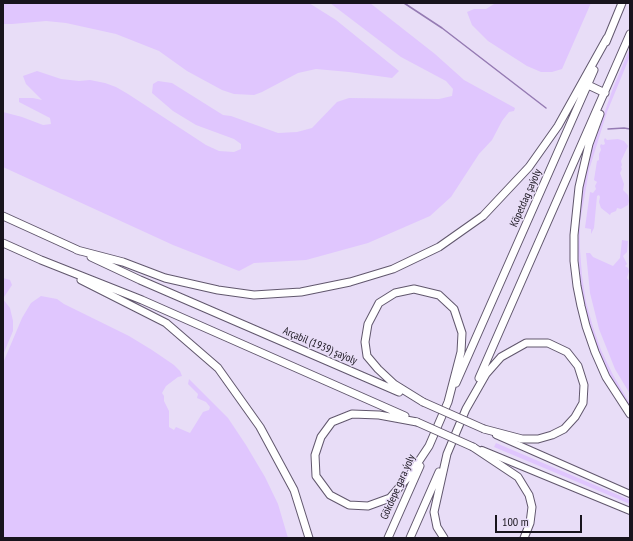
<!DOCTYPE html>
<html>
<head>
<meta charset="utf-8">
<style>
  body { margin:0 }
  #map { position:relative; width:633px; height:541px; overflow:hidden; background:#e8ddf7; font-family:"PT Sans Narrow",sans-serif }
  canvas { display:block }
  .frame { position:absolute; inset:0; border:4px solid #18141d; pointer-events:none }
  .scale { position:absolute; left:495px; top:515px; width:87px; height:18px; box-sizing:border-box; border:2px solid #18141d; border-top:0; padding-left:5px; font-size:12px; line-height:14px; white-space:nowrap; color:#18141d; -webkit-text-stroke:3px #e8ddf7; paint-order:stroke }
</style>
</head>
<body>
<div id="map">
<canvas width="633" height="541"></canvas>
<div class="frame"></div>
<div class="scale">100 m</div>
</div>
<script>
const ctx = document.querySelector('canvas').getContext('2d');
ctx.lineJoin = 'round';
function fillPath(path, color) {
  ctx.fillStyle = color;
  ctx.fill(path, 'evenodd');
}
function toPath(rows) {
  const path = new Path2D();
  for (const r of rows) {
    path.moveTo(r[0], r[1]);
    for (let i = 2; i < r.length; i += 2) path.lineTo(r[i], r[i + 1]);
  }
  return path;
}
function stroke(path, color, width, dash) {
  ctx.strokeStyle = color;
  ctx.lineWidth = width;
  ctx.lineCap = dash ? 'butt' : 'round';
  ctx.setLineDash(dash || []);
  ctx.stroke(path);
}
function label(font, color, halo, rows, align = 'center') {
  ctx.font = font + ' "PT Sans Narrow",sans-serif';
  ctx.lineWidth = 3;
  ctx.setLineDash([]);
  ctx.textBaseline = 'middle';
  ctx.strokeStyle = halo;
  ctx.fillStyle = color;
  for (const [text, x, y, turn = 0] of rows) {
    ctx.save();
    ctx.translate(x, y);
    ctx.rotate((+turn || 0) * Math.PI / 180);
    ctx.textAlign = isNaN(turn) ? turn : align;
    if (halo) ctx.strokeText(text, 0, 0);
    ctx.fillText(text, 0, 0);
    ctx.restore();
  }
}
fillPath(toPath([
  [3,3,309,3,336,20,399,71,392,78,349,72,316,69,298,73,262,92,254,95,234,94,222,90,187,71,159,51,116,34,66,23,46,21,12,24,3,24],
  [330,3,370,3,435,54,464,80,515,108,514,111,509,112,502,121,492,140,479,154,451,197,430,216,368,243,306,260,254,263,239,271,173,245,3,167,3,112,22,117,43,125,51,124,50,118,19,102,19,98,33,98,42,100,26,84,23,76,37,71,61,79,79,81,90,80,105,83,116,87,128,94,206,145,219,151,234,152,241,149,241,144,234,139,196,125,173,111,152,93,153,84,158,81,172,83,223,115,231,116,278,133,297,132,312,128,337,102,349,98,439,99,452,96,453,89,446,81,401,57],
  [494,3,591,3,562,69,552,72,541,72,527,66,488,41,472,25,467,12,474,9,486,9,494,4],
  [630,48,630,56,607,112,589,170,580,223,580,249,582,276,586,302,593,327,601,350,613,375,630,404,630,408,610,376,598,350,590,327,584,302,579,276,578,249,580,204,584,179,591,151,613,88],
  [605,138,607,140,618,139,624,141,628,146,621,161,622,165,621,167,622,169,620,173,624,184,623,190,628,195,629,201,628,205,621,209,617,208,616,211,611,213,610,215,601,208,599,202,600,197,599,195,597,196,594,228,591,234,591,229,585,228,588,206,590,192,593,193,596,189,595,186,597,182,594,180,597,161,599,160,599,154,601,150,600,146,601,144,603,145,605,144,604,140],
  [622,240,628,241,627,252,623,256,627,264,625,266,628,268,629,271,627,278,630,282,630,394,615,369,599,329,590,293,586,253,590,253,593,257,613,266,620,258],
  [3,278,10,280,12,285,4,297],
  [41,296,57,299,64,304,129,336,152,350,174,365,180,371,182,376,178,377,166,386,162,393,164,396,164,401,169,411,169,427,174,430,176,427,190,433,203,412,209,410,210,407,206,402,197,398,198,394,188,384,189,379,228,418,246,445,265,477,278,504,288,538,3,538,3,363,22,318,31,303],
  [3,299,10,308,13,321,13,331,3,355],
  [496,443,630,500,630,504,494,447]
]), '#e0c6fe');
stroke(toPath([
  [404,3,442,28,546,108],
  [608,129,624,128,630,129]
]), '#957bb3', 1.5);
const secondary = toPath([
  [496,435,630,494],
  [482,450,630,511]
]);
const primary = toPath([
  [606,42,622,3],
  [588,85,605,93],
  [600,114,589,144,579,187,574,235,574,261,577,286,581,306,586,326,595,352,606,377,630,414],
  [3,216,80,251],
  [3,243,41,260,142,300,405,416],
  [77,250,123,262,165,278,218,290,254,295,301,292,350,282,393,269,439,247,483,216,529,167,558,126,607,38],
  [91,257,140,280,399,392],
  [81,280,166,323,218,368,260,427,294,490,309,538],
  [479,378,630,34],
  [456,383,594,70],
  [417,422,379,415,352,414,332,422,321,437,315,455,316,476,330,495,349,505,368,506,390,498,409,476,429,446,448,402,461,352,462,333,454,309,439,295,414,289,395,293,379,303,368,324,365,342,367,356,378,369,394,384,423,402],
  [473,447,518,477,529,495,532,507,530,523,524,538],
  [388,538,420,466],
  [410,538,439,472],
  [444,538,437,527,434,512,447,454,466,409,486,374,501,357,526,343,548,343,567,352,578,366,584,385,583,403,575,417,564,429,552,435,538,439,522,439,484,429]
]);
stroke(secondary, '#61576d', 8);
stroke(primary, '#61576d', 9);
stroke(secondary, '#fff', 6);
stroke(primary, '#fff', 7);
const primaryBridge = toPath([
  [423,402,484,429],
  [417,422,473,447]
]);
stroke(primaryBridge, '#61576d', 9, []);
stroke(primaryBridge, '#fff', 7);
label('11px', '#18141d', '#e8ddf7', [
  ["Köpetdag şaýoly",526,198,-66],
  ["Arçabil (1939) şaýoly",320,346,23],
  ["Gökdepe gara ýoly",398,487,-66]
]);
</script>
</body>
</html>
